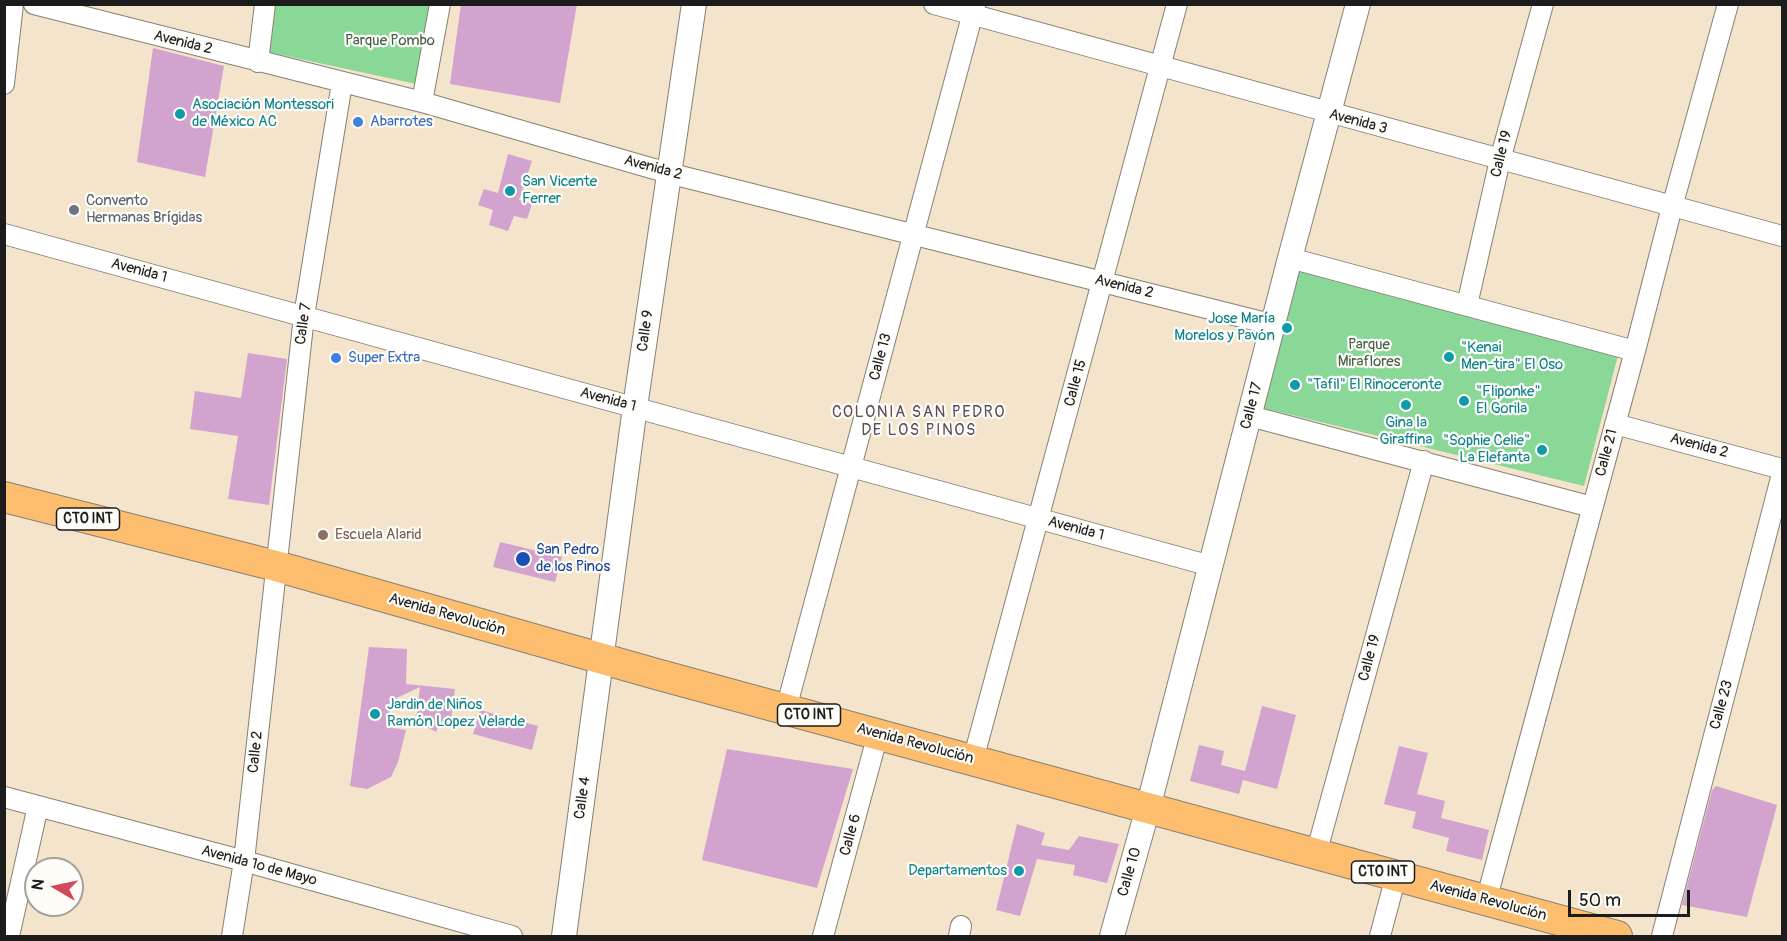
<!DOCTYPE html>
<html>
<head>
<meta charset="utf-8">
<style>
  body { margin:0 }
  #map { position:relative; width:1787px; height:941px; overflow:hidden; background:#f3e4cb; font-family:Pangolin,sans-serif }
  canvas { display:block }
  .frame { position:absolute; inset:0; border:6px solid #1c1c1c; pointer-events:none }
  .north { position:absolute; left:24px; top:857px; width:60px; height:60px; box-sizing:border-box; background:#fdfcf7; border:2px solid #a3a29f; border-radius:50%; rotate:279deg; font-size:16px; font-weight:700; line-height:24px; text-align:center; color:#1c1c1c }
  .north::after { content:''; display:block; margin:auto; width:21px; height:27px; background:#d1495b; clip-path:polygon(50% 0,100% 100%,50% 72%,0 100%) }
  .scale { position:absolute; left:1568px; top:890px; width:122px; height:27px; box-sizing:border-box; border:3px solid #1c1c1c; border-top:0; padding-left:8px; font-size:18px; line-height:21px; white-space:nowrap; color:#1c1c1c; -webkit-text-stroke:4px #fdfcf7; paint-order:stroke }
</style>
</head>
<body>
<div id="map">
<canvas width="1787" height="941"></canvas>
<div class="frame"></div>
<div class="north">N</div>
<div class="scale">50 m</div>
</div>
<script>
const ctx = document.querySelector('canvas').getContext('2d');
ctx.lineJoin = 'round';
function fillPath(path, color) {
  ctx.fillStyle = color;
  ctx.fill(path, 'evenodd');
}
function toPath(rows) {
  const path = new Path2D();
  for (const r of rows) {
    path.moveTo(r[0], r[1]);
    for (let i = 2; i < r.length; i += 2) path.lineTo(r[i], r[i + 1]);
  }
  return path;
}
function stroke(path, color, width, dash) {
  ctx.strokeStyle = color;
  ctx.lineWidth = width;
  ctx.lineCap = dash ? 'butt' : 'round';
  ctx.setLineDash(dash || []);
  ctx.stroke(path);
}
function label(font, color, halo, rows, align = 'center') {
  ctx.font = font + ' Pangolin,sans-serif';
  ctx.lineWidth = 4.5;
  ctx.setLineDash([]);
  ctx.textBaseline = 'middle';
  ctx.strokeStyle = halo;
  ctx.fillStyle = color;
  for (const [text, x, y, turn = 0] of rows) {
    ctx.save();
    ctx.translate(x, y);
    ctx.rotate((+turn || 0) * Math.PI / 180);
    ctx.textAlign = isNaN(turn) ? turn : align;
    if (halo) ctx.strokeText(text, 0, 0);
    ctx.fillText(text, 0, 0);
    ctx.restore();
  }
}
fillPath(toPath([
  [269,5,435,5,421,85,263,51],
  [1302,254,1622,340,1584,486,1263,408]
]), '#89d898');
fillPath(toPath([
  [461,4,577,4,560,103,450,84],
  [153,48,224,66,205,177,137,162],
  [508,154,532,161,519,200,532,204,527,219,514,216,508,231,489,225,493,210,478,205,484,189,498,193],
  [248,353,287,359,269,505,228,499,238,436,190,429,195,391,241,398],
  [500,542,562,557,555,582,493,567],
  [369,647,407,649,406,684,455,689,450,728,438,727,436,732,416,721,420,687,390,701,389,727,406,730,398,762,391,777,367,789,350,786],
  [1262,706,1296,715,1277,789,1243,780,1239,794,1190,781,1199,745,1224,751,1221,765,1245,771],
  [480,710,538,726,532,750,473,734],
  [1399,746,1428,753,1417,794,1445,801,1441,818,1489,830,1482,860,1446,851,1449,838,1412,828,1416,812,1384,804],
  [727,749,853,769,817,888,702,860],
  [1716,786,1777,805,1747,917,1682,905,1712,790],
  [1017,824,1045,833,1041,845,1069,850,1079,836,1119,844,1107,883,1073,875,1075,865,1037,859,1020,916,996,910]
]), '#d3a3cf');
const minor = toPath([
  [34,4,422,102,668,173,1274,325],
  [934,4,1782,236],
  [258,62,265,4],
  [4,84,13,4],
  [422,102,440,4],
  [4,234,1211,566],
  [1290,258,1635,351],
  [1467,305,1500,160,1543,4],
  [1250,416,1592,507],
  [1615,424,1782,469],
  [786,709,975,5],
  [973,760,1177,4],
  [4,797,244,861,512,936],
  [1316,854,1424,461],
  [1486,901,1635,351,1672,207,1728,4],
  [9,936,38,806],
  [232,936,244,861,304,316,342,83],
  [823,936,878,734],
  [959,936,961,926],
  [1380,936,1396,876],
  [1662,936,1782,474]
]);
const tertiary = toPath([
  [564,936,635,407,694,4],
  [1112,936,1148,808,1290,258,1358,4]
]);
const primary = toPath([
  [4,497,276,566,656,674,1617,936]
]);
stroke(minor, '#888074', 22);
stroke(tertiary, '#888074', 26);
stroke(primary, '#888074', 32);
stroke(minor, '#fff', 20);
stroke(tertiary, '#fff', 24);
stroke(primary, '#fcbd6f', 30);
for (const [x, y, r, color] of [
  [180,114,6,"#0f9aa8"],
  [358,122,6,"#3f7fe0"],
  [510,191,6,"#0f9aa8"],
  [74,210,6,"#6b7280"],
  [1287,328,6,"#0f9aa8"],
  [1449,357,6,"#0f9aa8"],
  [336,358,6,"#3f7fe0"],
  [1295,385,6,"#0f9aa8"],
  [1464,401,6,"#0f9aa8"],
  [1406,405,6,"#0f9aa8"],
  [1542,450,6,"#0f9aa8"],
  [323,535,6,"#8d6e63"],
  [523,559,8,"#1a4fb4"],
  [375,714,6,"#0f9aa8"],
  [1019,871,6,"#0f9aa8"]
]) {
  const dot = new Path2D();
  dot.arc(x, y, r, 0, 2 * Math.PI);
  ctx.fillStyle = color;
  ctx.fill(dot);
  stroke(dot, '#fdfcf7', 2);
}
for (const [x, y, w] of [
  [88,519,63],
  [809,715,63],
  [1383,872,63]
]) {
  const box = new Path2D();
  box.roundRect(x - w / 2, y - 11, w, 22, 4.5);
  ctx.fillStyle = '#fdfcf7';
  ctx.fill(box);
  stroke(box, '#1c1c1c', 1.5);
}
label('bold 14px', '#1c1c1c', null, [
  ["CTO INT",88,519],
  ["CTO INT",809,715],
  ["CTO INT",1383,872]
]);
label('15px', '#425e47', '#fdfcf7', [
  ["Parque Pombo",390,41],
  ["Parque",1369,345],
  ["Miraflores",1369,362]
]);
label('15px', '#1c1c1c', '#fdfcf7', [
  ["Avenida 2",183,43,14],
  ["Avenida 3",1358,122,15],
  ["Calle 19",1502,154,-76],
  ["Avenida 2",653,168,15],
  ["Avenida 1",139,271,15],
  ["Avenida 2",1124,287,14],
  ["Calle 7",304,324,-82],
  ["Calle 9",646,331,-82],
  ["Calle 13",881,357,-75],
  ["Calle 15",1076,383,-75],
  ["Avenida 1",608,400,15],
  ["Calle 17",1252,406,-75],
  ["Avenida 2",1699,446,15],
  ["Calle 21",1607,453,-75],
  ["Avenida 1",1076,529,15],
  ["Avenida Revolución",447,615,16],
  ["Calle 19",1370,658,-75],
  ["Calle 23",1722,705,-75],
  ["Avenida Revolución",915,744,15],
  ["Calle 2",256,752,-84],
  ["Calle 4",583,798,-82],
  ["Calle 6",851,835,-75],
  ["Avenida 1º de Mayo",259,866,15],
  ["Calle 10",1130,872,-74],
  ["Avenida Revolución",1488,901,15]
]);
label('15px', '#0d838f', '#fdfcf7', [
  ["Asociación Montessori",192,105],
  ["de México AC",192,122],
  ["San Vicente",522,182],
  ["Ferrer",522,199],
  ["Jose María",1275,319,"right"],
  ["Morelos y Pavón",1275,336,"right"],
  ["\"Kenai",1461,348],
  ["Men-tira\" El Oso",1461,365],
  ["\"Tafil\" El Rinoceronte",1307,385],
  ["\"Fliponke\"",1476,392],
  ["El Gorila",1476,409],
  ["Gina la",1406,423,"center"],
  ["Giraffina",1406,440,"center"],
  ["\"Sophie Celie\"",1530,441,"right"],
  ["La Elefanta",1530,458,"right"],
  ["Jardin de Niños",387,705],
  ["Ramón Lopez Velarde",387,722],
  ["Departamentos",1007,871,"right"]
], 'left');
label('15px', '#366cbe', '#fdfcf7', [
  ["Abarrotes",370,122],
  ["Super Extra",348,358]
], 'left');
label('15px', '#5b616d', '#fdfcf7', [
  ["Convento",86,201],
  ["Hermanas Brígidas",86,218]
], 'left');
label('15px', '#785e54', '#fdfcf7', [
  ["Escuela Alarid",335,535]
], 'left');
label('15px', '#164399', '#fdfcf7', [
  ["San Pedro",536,550],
  ["de los Pinos",536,567]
], 'left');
ctx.letterSpacing = '1.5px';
label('16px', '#5c4b5b', '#fdfcf7', [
  ["COLONIA SAN PEDRO",919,413],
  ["DE LOS PINOS",919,431]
]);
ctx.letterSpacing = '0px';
</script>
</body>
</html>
